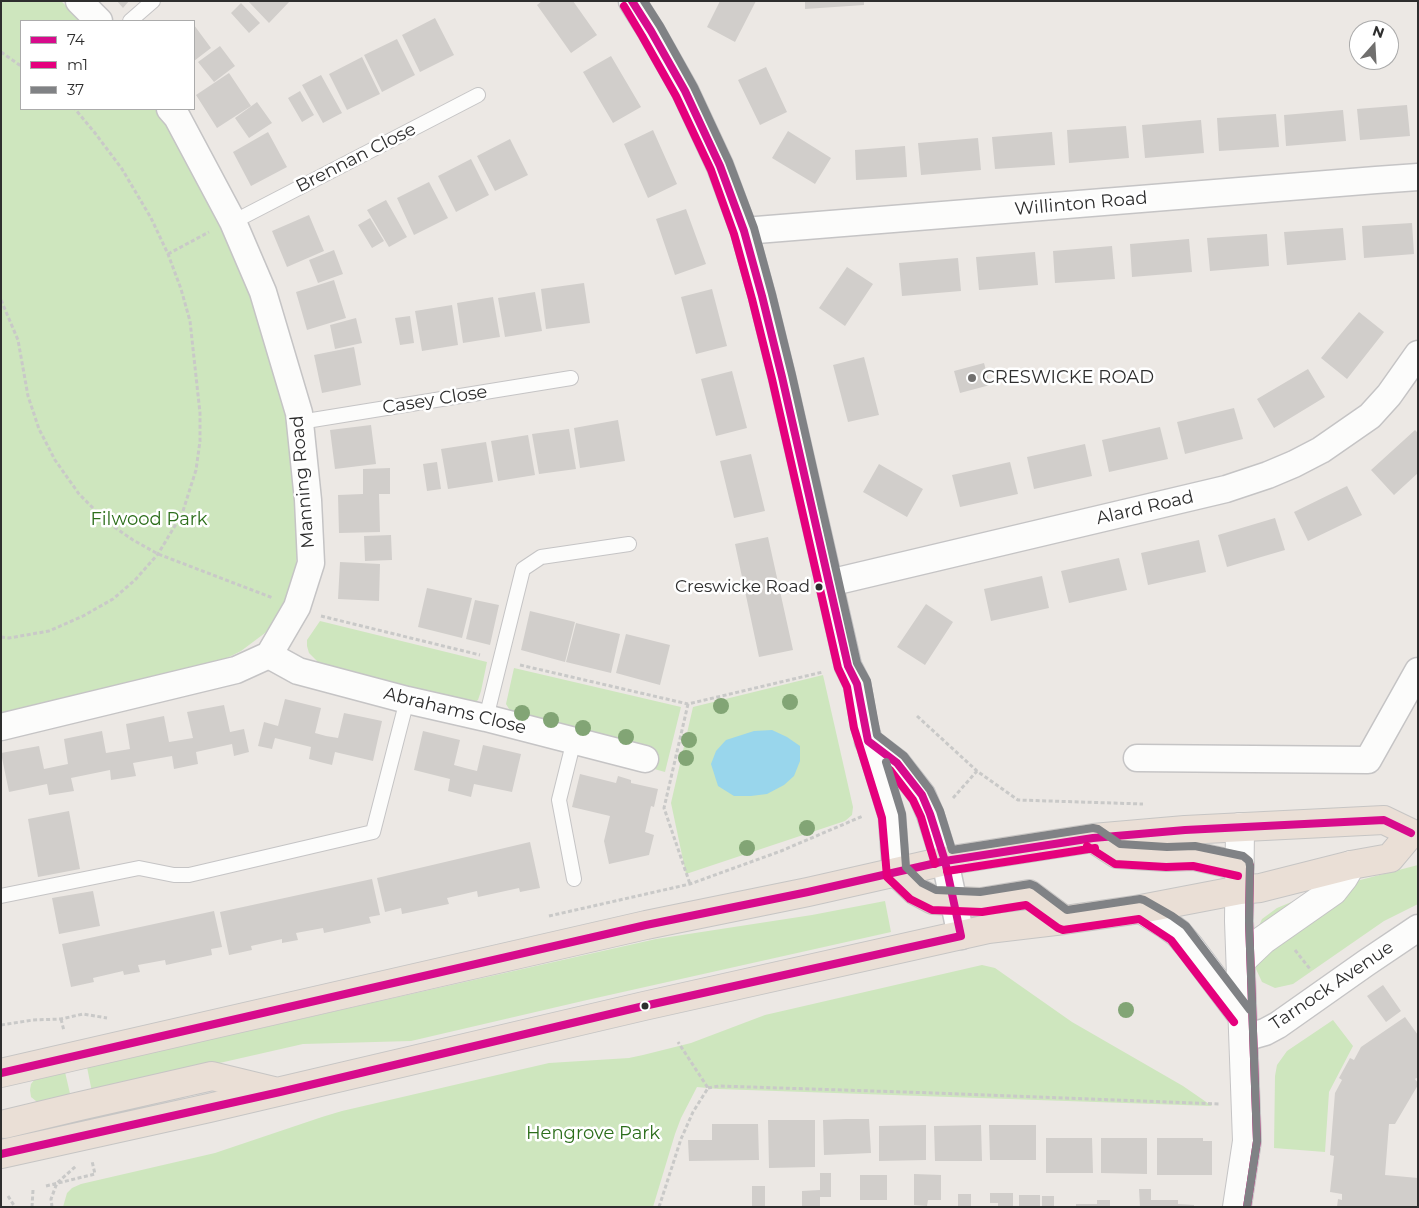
<!DOCTYPE html>
<html>
<head>
<meta charset="utf-8">
<style>
  body { margin:0 }
  #map { position:relative; width:1419px; height:1208px; overflow:hidden; background:#ece8e4; font-family:Montserrat,sans-serif }
  canvas { display:block }
  .frame { position:absolute; inset:0; border:2px solid #2e2e2e; pointer-events:none }
  .legend { position:absolute; left:20px; top:20px; width:175px; height:90px; box-sizing:border-box; background:#fff; border:1px solid #ababab; margin:0; padding:6px 9px; list-style:none; font-size:15px; color:#2e2e2e }
  .legend li { display:flex; align-items:center; gap:10px; height:25px }
  .legend b { width:25px; border:1px solid #ababab }
  .north { position:absolute; left:1349px; top:20px; width:50px; height:50px; box-sizing:border-box; background:#fff; border:1px solid #ababab; border-radius:50%; rotate:19deg; font-size:14px; font-weight:700; line-height:20px; text-align:center; color:#2e2e2e }
  .north::after { content:''; display:block; margin:auto; width:18px; height:22px; background:#706f6e; clip-path:polygon(50% 0,100% 100%,50% 72%,0 100%) }
</style>
</head>
<body>
<div id="map">
<canvas width="1419" height="1208"></canvas>
<div class="frame"></div>
<ul class="legend">
<li><b style="height:6px;background:#d70b8c"></b>74</li>
<li><b style="height:6px;background:#e5007d"></b>m1</li>
<li><b style="height:6px;background:#808285"></b>37</li>
</ul>
<div class="north">N</div>
</div>
<script>
const ctx = document.querySelector('canvas').getContext('2d');
ctx.lineJoin = 'round';
function fillPath(path, color) {
  ctx.fillStyle = color;
  ctx.fill(path, 'evenodd');
}
function toPath(rows) {
  const path = new Path2D();
  for (const r of rows) {
    path.moveTo(r[0], r[1]);
    for (let i = 2; i < r.length; i += 2) path.lineTo(r[i], r[i + 1]);
  }
  return path;
}
function stroke(path, color, width, dash) {
  ctx.strokeStyle = color;
  ctx.lineWidth = width;
  ctx.lineCap = dash ? 'butt' : 'round';
  ctx.setLineDash(dash || []);
  ctx.stroke(path);
}
function label(font, color, halo, rows, align = 'center') {
  ctx.font = font + ' Montserrat,sans-serif';
  ctx.lineWidth = 5;
  ctx.setLineDash([]);
  ctx.textBaseline = 'middle';
  ctx.strokeStyle = halo;
  ctx.fillStyle = color;
  for (const [text, x, y, turn = 0] of rows) {
    ctx.save();
    ctx.translate(x, y);
    ctx.rotate((+turn || 0) * Math.PI / 180);
    ctx.textAlign = isNaN(turn) ? turn : align;
    if (halo) ctx.strokeText(text, 0, 0);
    ctx.fillText(text, 0, 0);
    ctx.restore();
  }
}
fillPath(toPath([
  [1,1,61,1,82,21,21,21,21,109,155,109,167,124,199,176,267,325,290,419,299,534,295,575,279,616,265,633,241,651,225,659,204,665,1,714],
  [320,621,487,662,481,691,478,700,473,704,315,668,317,661,309,653,307,646,307,640],
  [514,668,681,707,665,772,647,767,651,747,512,714,506,704],
  [823,675,853,807,852,815,845,821,686,874,671,803,693,707],
  [1418,865,1418,904,1384,921,1293,984,1275,988,1262,982,1256,969,1254,947,1256,932,1262,919,1277,908,1318,891],
  [885,901,891,932,587,1000,411,1041,303,1044,92,1092,87,1067,656,939,812,915],
  [982,965,995,968,1072,1022,1183,1086,1212,1106,718,1089,697,1087,681,1118,675,1134,653,1207,63,1207,67,1193,72,1188,81,1184,215,1153,322,1117,342,1111,549,1063,629,1058,643,1055,691,1043,765,1015],
  [1333,1020,1353,1046,1329,1092,1325,1152,1274,1148,1275,1076,1277,1065,1287,1051],
  [65,1072,71,1098,41,1103,36,1101,31,1097,30,1090,31,1084,35,1079]
]), '#cee6be');
fillPath(toPath([
  [772,730,787,737,800,746,800,761,794,776,784,785,767,794,751,796,734,796,718,786,711,764,716,751,726,740,754,731]
]), '#99d6ec');
fillPath(toPath([
  [117,1,129,1,123,8],
  [248,1,290,1,269,23],
  [542,1,573,1,597,35,571,53,537,5],
  [720,1,756,1,735,42,707,27],
  [805,1,864,1,864,5,805,9],
  [241,3,260,23,249,33,231,13],
  [435,18,454,55,420,72,402,35],
  [194,25,211,48,194,61],
  [397,39,415,75,382,92,364,55],
  [220,46,235,66,214,82,198,62],
  [611,56,641,107,613,123,583,72],
  [362,57,380,94,347,110,329,74],
  [766,67,787,112,760,125,738,80],
  [229,73,251,106,217,128,196,95],
  [321,75,342,113,323,123,302,85],
  [300,91,314,115,302,122,288,98],
  [257,102,272,123,249,138,235,118],
  [1407,105,1410,136,1360,140,1357,109],
  [1343,110,1346,141,1286,146,1284,115],
  [1276,114,1279,147,1219,151,1217,118],
  [1201,120,1204,153,1145,158,1142,125],
  [1126,126,1129,158,1069,163,1067,130],
  [653,130,677,184,648,198,624,144],
  [788,131,831,158,815,184,772,158],
  [268,132,287,167,251,186,233,152],
  [1052,132,1055,165,995,169,992,137],
  [978,138,981,170,921,175,918,143],
  [510,139,528,175,495,191,477,156],
  [905,146,907,177,856,180,855,150],
  [471,159,489,195,456,212,438,176],
  [429,182,448,218,414,235,397,198],
  [386,200,407,237,389,247,367,210],
  [686,209,706,264,675,275,656,219],
  [309,215,324,251,287,267,272,231],
  [370,218,384,241,372,248,358,225],
  [1412,223,1414,254,1364,258,1362,226],
  [1343,228,1346,260,1287,265,1284,232],
  [1267,234,1269,266,1210,271,1207,238],
  [1189,239,1192,272,1132,277,1130,244],
  [1112,246,1115,279,1055,283,1053,251],
  [334,250,343,274,318,283,309,260],
  [1035,252,1038,285,979,290,976,257],
  [958,258,961,291,902,296,899,263],
  [847,267,873,284,845,326,819,308],
  [334,280,346,318,307,330,296,292],
  [584,283,590,323,546,329,541,289],
  [712,289,727,346,696,354,681,297],
  [535,292,542,331,505,337,498,298],
  [493,297,500,337,463,343,457,303],
  [452,305,458,345,422,351,415,311],
  [1359,312,1384,332,1347,379,1321,358],
  [410,316,414,343,400,345,395,318],
  [356,318,362,343,335,349,330,325],
  [354,347,361,385,322,393,314,355],
  [864,357,879,415,848,422,833,365],
  [984,363,990,385,960,393,954,371],
  [1308,369,1325,397,1274,428,1257,399],
  [732,371,747,428,716,436,701,379],
  [1234,408,1243,439,1185,454,1177,422],
  [618,420,625,461,580,468,574,428],
  [371,425,376,464,335,469,330,430],
  [1160,427,1168,459,1109,472,1102,440],
  [569,429,576,469,539,474,532,434],
  [1415,430,1418,433,1418,473,1394,495,1371,470],
  [528,435,535,475,498,481,491,441],
  [486,442,493,482,448,489,441,449],
  [1085,444,1092,476,1034,489,1027,457],
  [751,454,765,511,734,518,720,461],
  [437,462,441,489,427,491,423,464],
  [1010,462,1018,494,960,507,952,475],
  [879,464,923,489,907,517,863,492],
  [390,468,390,494,379,494,380,532,339,533,338,495,363,494,363,469],
  [1347,486,1362,515,1308,541,1294,512],
  [1275,518,1285,550,1227,567,1218,535],
  [391,535,392,560,365,561,364,536],
  [768,537,793,650,759,657,735,544],
  [1199,540,1206,572,1148,585,1141,553],
  [1119,558,1127,590,1069,603,1061,571],
  [340,562,380,564,379,601,338,599],
  [1042,576,1049,608,991,621,984,589],
  [427,588,472,598,462,638,418,627],
  [475,600,499,605,490,645,466,639],
  [926,604,953,622,925,665,897,647],
  [530,611,575,622,565,662,521,650],
  [576,623,620,634,611,673,566,662],
  [626,634,670,645,660,685,616,673],
  [285,699,321,708,315,733,326,736,338,738,344,713,382,721,373,761,335,752,332,765,320,762,309,759,311,747,275,738,272,749,258,746,264,722,278,726],
  [224,705,230,732,244,729,249,752,234,756,232,744,196,752,198,764,174,769,172,756,133,763,136,776,111,780,110,770,71,778,74,791,49,795,47,784,9,792,1,753,39,746,44,769,68,764,64,739,102,731,106,753,130,749,126,724,164,716,169,742,193,738,187,712],
  [423,731,460,740,454,765,465,768,477,771,483,745,521,754,512,792,474,784,471,797,448,791,450,779,414,770],
  [580,774,616,783,618,776,631,780,631,783,658,789,654,807,651,806,645,832,654,835,649,855,609,864,604,841,610,816,572,807],
  [69,811,80,869,38,877,28,819],
  [530,842,540,888,520,892,519,888,478,897,477,891,447,898,449,904,402,914,401,908,385,912,377,878],
  [372,879,380,915,369,917,371,923,324,933,323,928,296,933,298,940,282,943,282,939,251,946,252,950,229,955,220,912],
  [93,891,100,926,59,934,52,898],
  [214,911,222,947,211,949,212,955,166,965,165,960,138,965,140,972,124,975,123,971,93,978,94,982,71,987,62,944],
  [1383,985,1401,1011,1386,1022,1367,996],
  [1405,1017,1418,1035,1418,1077,1415,1079,1418,1083,1418,1085,1395,1124,1389,1124,1385,1175,1418,1178,1418,1207,1337,1207,1338,1199,1342,1200,1342,1194,1330,1192,1334,1156,1330,1155,1335,1093,1342,1080,1339,1078,1350,1058,1354,1060,1361,1047],
  [846,1119,869,1119,871,1153,824,1155,823,1120],
  [768,1120,815,1120,815,1167,769,1168],
  [712,1124,758,1124,759,1160,689,1161,688,1140,712,1140],
  [926,1125,926,1160,879,1161,879,1126],
  [981,1125,982,1161,935,1161,934,1126],
  [989,1125,1036,1125,1036,1160,990,1160],
  [1046,1138,1092,1138,1093,1173,1046,1173],
  [1101,1138,1147,1138,1147,1174,1101,1173],
  [1157,1138,1203,1138,1203,1141,1212,1141,1212,1175,1157,1175],
  [820,1173,831,1173,831,1197,820,1197,820,1207,802,1207,802,1191,820,1190],
  [914,1174,941,1175,941,1200,928,1200,927,1206,914,1205],
  [860,1175,887,1175,887,1200,860,1200],
  [752,1186,765,1186,765,1207,752,1207],
  [1139,1189,1151,1189,1151,1200,1178,1200,1178,1204,1194,1205,1194,1207,1140,1207],
  [990,1193,1013,1193,1013,1207,998,1207,998,1203,990,1203],
  [958,1194,971,1194,971,1207,958,1207],
  [1019,1195,1040,1195,1040,1207,1019,1207],
  [1042,1196,1054,1196,1054,1207,1042,1207],
  [1097,1200,1110,1200,1110,1207,1076,1207,1076,1204,1097,1204]
]), '#d1cecb');
const lane = toPath([
  [130,21,153,1],
  [233,222,478,95],
  [300,422,571,378],
  [486,718,523,569,541,557,629,544],
  [574,879,559,800,574,740],
  [1,896,139,868,174,875,189,875,373,832,407,700]
]);
const street = toPath([
  [79,1,99,21],
  [632,1,651,31,685,91,720,166,744,231,762,296,782,377,848,666,857,684,864,725,892,816,896,872],
  [744,231,1376,180,1418,177],
  [829,583,1226,489,1268,475,1294,464,1321,450,1370,416,1389,395,1418,354],
  [269,655,298,671,407,700,486,718,645,759],
  [1,727,236,670,269,655,297,607,311,563,308,500,299,413,263,292,233,222,177,117,170,109],
  [868,741,897,763,922,795,930,814,945,861,961,936],
  [1137,758,1368,760,1418,671],
  [1244,1038,1265,1032,1278,1025,1366,963,1418,928]
]);
const secondary = toPath([
  [1141,909,1167,925,1178,933,1190,947,1242,1016],
  [1241,961,1263,940,1333,891,1344,877,1351,865],
  [1237,1207,1247,1141,1239,921,1240,827]
]);
const highway = toPath([
  [1094,839,1117,854,1167,857,1194,856,1240,866],
  [896,872,916,891,933,900,981,902,1029,894,1064,920],
  [1,1073,646,925,808,892,945,861,1093,838,1185,830,1384,820,1411,833],
  [5,1124,80,1106,212,1076,274,1091],
  [1,1154,209,1108,644,1006,988,929,1064,920,1141,909,1240,890,1260,888,1351,865,1390,858,1411,833]
]);
stroke(lane, '#c5c4c5', 16);
stroke(street, '#c5c4c5', 29);
stroke(secondary, '#c5c4c5', 30);
stroke(highway, '#c6c5c4', 30);
stroke(toPath([
  [1,52,21,66],
  [168,254,209,232],
  [1,300,18,340,28,396,39,429,55,460,79,494,107,522,133,540,158,554,273,598],
  [321,616,480,655],
  [1,637,9,638,49,631,83,616,113,599,135,580,158,554,182,514,196,470,200,441,200,413,190,321,181,289,168,254,151,218,122,169,95,133,75,109],
  [520,665,688,704,823,672],
  [688,704,664,808,690,884],
  [917,716,977,771],
  [953,798,977,771,1018,800,1143,804],
  [549,916,690,884,781,851,863,816],
  [1295,950,1310,969],
  [61,1019,64,1031],
  [1,1025,33,1020,61,1019,83,1014,107,1018],
  [708,1088,719,1086,934,1093,1219,1104],
  [46,1186,95,1174,92,1161],
  [8,1196,15,1207],
  [32,1207,33,1190],
  [52,1207,51,1199,57,1183,76,1166],
  [659,1207,681,1139,693,1112,708,1088,678,1042]
]), '#c9c9c8', 3, [4, 2.5]);
stroke(lane, '#fcfcfb', 14);
stroke(street, '#fcfcfb', 26);
stroke(secondary, '#fcfcfb', 28);
stroke(highway, '#eadfd6', 28);
stroke(toPath([
  [632,1,651,31,685,91,720,166,744,231,762,296,782,377,848,666,857,684,868,741,897,763,922,795,930,814,945,861,961,936],
  [1,1073,646,925,808,892,945,861,1093,838,1185,830,1384,820,1411,833],
  [1,1154,280,1092,644,1006,961,936]
]), '#d70b8c', 8);
stroke(toPath([
  [624,6,642,36,676,96,711,170,734,234,752,299,772,379,838,668,847,687,854,728,882,818,887,877,910,899,932,910,982,912,1026,905,1058,928,1063,930,1139,919,1171,940,1234,1022],
  [890,770,913,800,921,817,935,864],
  [1087,846,1115,864,1166,867,1193,866,1238,876],
  [947,871,1095,848],
  [1247,1207,1257,1141,1249,921,1250,866]
]), '#e5007d', 8);
stroke(toPath([
  [644,1,660,26,694,87,729,162,754,228,772,294,792,375,857,663,867,681,877,735,904,756,930,790,940,811,952,850,1093,828,1098,829,1120,844,1167,847,1195,846,1243,856,1249,861,1250,866,1249,921,1257,1141,1247,1207],
  [886,762,902,814,906,867,922,883,936,890,980,892,1030,884,1035,886,1067,910,1140,899,1144,900,1172,916,1186,926,1250,1010]
]), '#808285', 8);
ctx.fillStyle = '#82a575';
for (const [x, y] of [
  [790,702],
  [721,706],
  [522,713],
  [551,720],
  [583,728],
  [626,737],
  [689,740],
  [686,758],
  [807,828],
  [747,848],
  [1126,1010]
]) {
  ctx.beginPath();
  ctx.arc(x, y, 8, 0, 2 * Math.PI);
  ctx.fill();
}
for (const [x, y, r, color] of [
  [972,378,5,"#706f6e"],
  [819,587,4.5,"#2e2e2e"],
  [645,1006,4.5,"#2e2e2e"]
]) {
  const dot = new Path2D();
  dot.arc(x, y, r, 0, 2 * Math.PI);
  ctx.fillStyle = color;
  ctx.fill(dot);
  stroke(dot, '#fff', 2);
}
label('17px', '#2e2e2e', '#fff', [
  ["Creswicke Road",810,587]
], 'right');
label('18px', '#2e2e2e', '#fff', [
  ["Brennan Close",356,158,-27],
  ["Willinton Road",1081,204,-5],
  ["Casey Close",435,400,-9],
  ["Manning Road",303,482,-95],
  ["Alard Road",1145,508,-13],
  ["Abrahams Close",455,711,14],
  ["Tarnock Avenue",1332,986,-34]
]);
label('18px', '#2e2e2e', '#fff', [
  ["CRESWICKE ROAD",982,378]
], 'left');
label('18px', '#2c6e1b', '#fff', [
  ["Filwood Park",149,520],
  ["Hengrove Park",593,1134]
]);
</script>
</body>
</html>
